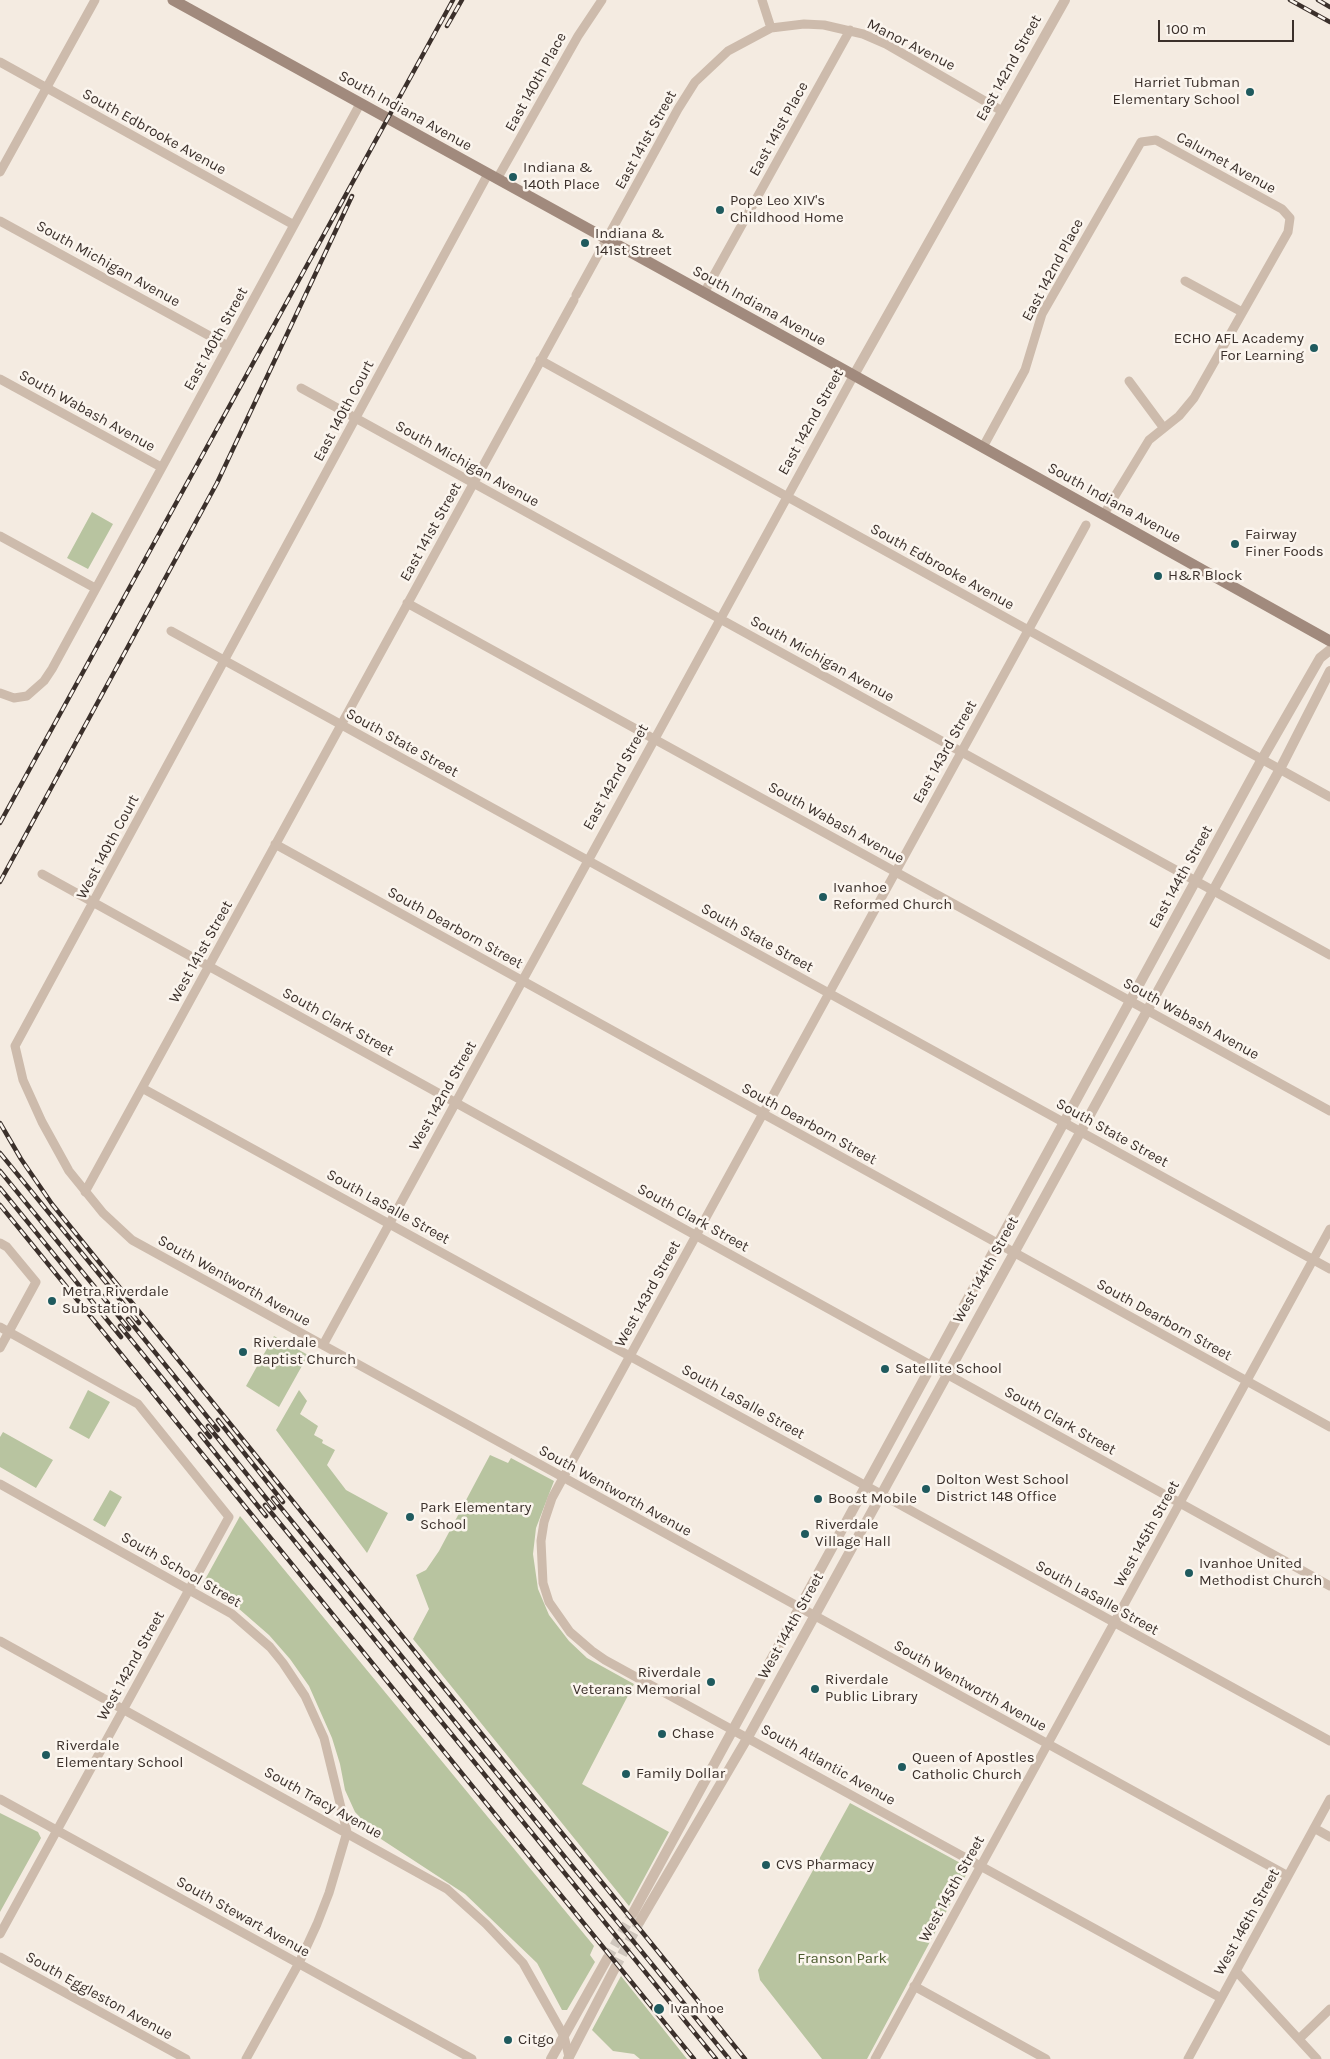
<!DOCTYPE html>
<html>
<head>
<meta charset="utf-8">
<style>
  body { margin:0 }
  #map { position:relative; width:1330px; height:2059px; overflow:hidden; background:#f4ebe1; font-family:Karla,sans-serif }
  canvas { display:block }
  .scale { position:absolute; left:1158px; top:20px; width:136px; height:22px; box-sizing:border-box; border:2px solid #3b302b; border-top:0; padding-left:6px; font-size:15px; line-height:18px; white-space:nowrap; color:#3b302b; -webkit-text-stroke:4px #fbf5ee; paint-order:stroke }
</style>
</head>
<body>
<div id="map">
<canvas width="1330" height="2059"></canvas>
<div class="scale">100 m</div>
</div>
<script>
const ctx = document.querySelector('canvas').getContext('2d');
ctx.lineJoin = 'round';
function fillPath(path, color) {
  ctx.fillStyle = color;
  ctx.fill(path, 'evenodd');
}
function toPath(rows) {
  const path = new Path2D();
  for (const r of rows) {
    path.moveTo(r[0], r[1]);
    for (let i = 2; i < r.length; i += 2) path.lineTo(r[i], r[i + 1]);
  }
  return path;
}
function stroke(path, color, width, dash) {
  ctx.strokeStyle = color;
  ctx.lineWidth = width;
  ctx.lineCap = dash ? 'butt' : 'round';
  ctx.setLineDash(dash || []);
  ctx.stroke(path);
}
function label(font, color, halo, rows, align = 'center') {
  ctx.font = font + ' Karla,sans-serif';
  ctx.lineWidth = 5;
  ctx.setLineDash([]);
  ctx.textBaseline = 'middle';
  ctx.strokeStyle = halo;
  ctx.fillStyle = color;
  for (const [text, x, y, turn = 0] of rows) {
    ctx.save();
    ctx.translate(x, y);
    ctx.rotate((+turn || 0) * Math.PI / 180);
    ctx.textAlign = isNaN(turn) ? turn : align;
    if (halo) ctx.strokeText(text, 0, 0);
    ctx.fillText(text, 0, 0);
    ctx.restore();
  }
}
fillPath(toPath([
  [92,512,113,524,88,569,67,558],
  [274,1336,308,1355,279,1407,246,1386],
  [88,1390,110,1402,89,1439,69,1428],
  [299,1390,307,1401,300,1414,318,1426,314,1435,323,1440,322,1443,335,1450,327,1465,346,1490,388,1513,367,1553,276,1430],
  [3,1432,53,1460,36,1488,0,1467,0,1437],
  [490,1455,508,1463,511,1458,554,1481,536,1528,533,1554,538,1589,549,1615,569,1641,587,1658,634,1684,582,1784,669,1832,629,1906,413,1639,429,1609,416,1575,426,1570,439,1551],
  [110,1490,122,1497,105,1527,93,1520],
  [240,1516,594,1946,590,1955,595,1962,567,2010,562,2010,537,1963,465,1894,381,1839,355,1812,345,1790,340,1764,332,1738,309,1686,290,1659,269,1635,238,1608,202,1585],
  [850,1803,964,1865,967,1873,867,2059,822,2059,760,1980,758,1970],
  [0,1813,38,1832,41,1838,0,1912],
  [621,1976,687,2059,640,2059,634,2054,613,2051,592,2030]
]), '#b8c4a0');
stroke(toPath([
  [607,1959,633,1913],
  [615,1968,640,1921]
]), '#cfc6bd', 10, [10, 5]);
stroke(toPath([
  [762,0,771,28],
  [0,62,294,225],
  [0,172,95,0],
  [488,174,15,1046,23,1080,42,1122,69,1171,103,1213,132,1240,1288,1876],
  [497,179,578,36,602,0],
  [0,221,228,346],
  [1185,281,1242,312],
  [704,293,850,30],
  [576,295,678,109,695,82,728,51,771,28,804,24,824,25,863,34,886,44,1002,111],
  [540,360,1330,797],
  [0,379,161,467],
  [1129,381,1163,427],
  [301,388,1330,955],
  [983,447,1025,370,1042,314,1141,142,1156,140,1282,209,1290,218,1288,232,1194,398,1179,416,1149,440,1104,514],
  [1086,525,552,1498,544,1522,541,1541,543,1583,549,1602,570,1632,592,1651,605,1660,1221,1998],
  [0,536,95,588],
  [407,603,1330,1111],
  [171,631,1330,1269],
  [0,693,14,698,27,696,44,681,52,669,360,104],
  [275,844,1330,1427],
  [42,874,1330,1586],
  [142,1088,1330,1741],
  [85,1192,574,300],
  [0,1243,7,1247,36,1282,0,1348],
  [0,1327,138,1404,229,1517,0,1934],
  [323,1345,854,375],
  [0,1484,232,1614,270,1647,283,1663,305,1696,324,1738,347,1832,329,1893,317,1924,299,1963,246,2059],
  [0,1641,447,1889,486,1924,523,1963,564,2036,569,2057],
  [0,1799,472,2059],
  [1314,1828,1330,1837],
  [0,1957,186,2059],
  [1236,1971,1317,2059],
  [914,1986,1046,2059],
  [1299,2039,1330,2009],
  [875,2059,1330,1229],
  [1188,2059,1330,1799]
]), '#cdbbac', 9);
stroke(toPath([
  [854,375,1065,0],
  [633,1913,1262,759,1320,658,1330,650],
  [640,1921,748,1737,1280,769,1330,671],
  [551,2059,607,1959],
  [568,2059,615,1968]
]), '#cdbbac', 10);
stroke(toPath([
  [173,0,839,367,1330,641]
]), '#a18a7d', 11);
const rail = toPath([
  [1290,0,1330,22],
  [1318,0,1330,7],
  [447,26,462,0],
  [0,823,453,0],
  [0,882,217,483,352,196],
  [0,1123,21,1159,52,1204,745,2059],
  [0,1153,139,1323],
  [0,1171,129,1329],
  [0,1188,121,1337],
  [0,1205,694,2059],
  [128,1319,218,1430],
  [120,1326,210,1437],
  [218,1420,283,1502],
  [208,1426,274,1508],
  [200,1434,266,1516],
  [273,1498,729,2059],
  [265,1505,716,2059]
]);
stroke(rail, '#3b302b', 4.5);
stroke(rail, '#fbf5ee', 2.5, [8]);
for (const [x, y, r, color] of [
  [1250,92,5,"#1f5a5e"],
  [513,177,5,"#1f5a5e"],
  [720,210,5,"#1f5a5e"],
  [585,243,5,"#1f5a5e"],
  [1314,348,5,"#1f5a5e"],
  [1235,544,5,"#1f5a5e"],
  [1158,576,5,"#1f5a5e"],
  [823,897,5,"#1f5a5e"],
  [52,1301,5,"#1f5a5e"],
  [243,1352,5,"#1f5a5e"],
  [885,1369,5,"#1f5a5e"],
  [926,1489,5,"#1f5a5e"],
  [818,1499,5,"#1f5a5e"],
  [410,1517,5,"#1f5a5e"],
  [805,1534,5,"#1f5a5e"],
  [1189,1573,5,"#1f5a5e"],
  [711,1682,5,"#1f5a5e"],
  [815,1689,5,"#1f5a5e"],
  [662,1734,5,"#1f5a5e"],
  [46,1755,5,"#1f5a5e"],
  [902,1767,5,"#1f5a5e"],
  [626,1774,5,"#1f5a5e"],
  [766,1865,5,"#1f5a5e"],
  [659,2009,6,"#1f5a5e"],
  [508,2040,5,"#1f5a5e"]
]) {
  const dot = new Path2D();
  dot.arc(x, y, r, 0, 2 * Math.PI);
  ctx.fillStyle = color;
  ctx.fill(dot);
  stroke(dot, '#fbf5ee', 2);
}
label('15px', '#3b302b', '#fbf5ee', [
  ["Manor Avenue",911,45,27],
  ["East 142nd Street",1009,68,-61],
  ["East 140th Place",536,82,-61],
  ["South Indiana Avenue",405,111,29],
  ["East 141st Place",779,129,-61],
  ["South Edbrooke Avenue",154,132,29],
  ["East 141st Street",646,140,-61],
  ["Calumet Avenue",1226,163,29],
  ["South Michigan Avenue",108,264,29],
  ["East 142nd Place",1053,270,-62],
  ["South Indiana Avenue",759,306,29],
  ["East 140th Street",216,339,-61],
  ["South Wabash Avenue",87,411,29],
  ["East 140th Court",344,411,-62],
  ["East 142nd Street",811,422,-61],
  ["South Michigan Avenue",467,464,29],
  ["South Indiana Avenue",1114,503,29],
  ["East 141st Street",431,532,-61],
  ["South Edbrooke Avenue",942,567,29],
  ["South Michigan Avenue",822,659,29],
  ["South State Street",402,743,29],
  ["East 143rd Street",945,752,-61],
  ["East 142nd Street",616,777,-61],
  ["South Wabash Avenue",836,823,29],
  ["West 140th Court",108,847,-62],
  ["East 144th Street",1181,877,-61],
  ["South Dearborn Street",455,928,29],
  ["South State Street",757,938,29],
  ["West 141st Street",201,952,-61],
  ["South Wabash Avenue",1191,1019,29],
  ["South Clark Street",338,1022,29],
  ["West 142nd Street",443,1096,-61],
  ["South Dearborn Street",809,1124,29],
  ["South State Street",1112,1133,29],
  ["South LaSalle Street",388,1207,29],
  ["South Clark Street",693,1218,29],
  ["West 144th Street",986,1270,-61],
  ["South Wentworth Avenue",234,1281,29],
  ["West 143rd Street",648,1294,-61],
  ["South Dearborn Street",1164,1320,29],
  ["South LaSalle Street",743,1402,29],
  ["South Clark Street",1060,1421,29],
  ["South Wentworth Avenue",615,1491,29],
  ["West 145th Street",1147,1534,-61],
  ["South School Street",181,1570,30],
  ["South LaSalle Street",1097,1598,29],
  ["West 144th Street",791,1626,-61],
  ["West 142nd Street",131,1666,-61],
  ["South Wentworth Avenue",970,1686,29],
  ["South Atlantic Avenue",828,1765,29],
  ["South Tracy Avenue",323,1803,29],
  ["West 145th Street",952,1889,-61],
  ["South Stewart Avenue",243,1917,29],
  ["West 146th Street",1247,1922,-61],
  ["South Eggleston Avenue",99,1996,29]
]);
label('15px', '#3b302b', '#fbf5ee', [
  ["Harriet Tubman",1240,83,"right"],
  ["Elementary School",1240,100,"right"],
  ["Indiana &",523,168],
  ["140th Place",523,185],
  ["Pope Leo XIV's",730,201],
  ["Childhood Home",730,218],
  ["Indiana &",595,234],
  ["141st Street",595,251],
  ["ECHO AFL Academy",1304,339,"right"],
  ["For Learning",1304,356,"right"],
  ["Fairway",1245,535],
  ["Finer Foods",1245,552],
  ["H&R Block",1168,576],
  ["Ivanhoe",833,888],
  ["Reformed Church",833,905],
  ["Metra Riverdale",62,1292],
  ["Substation",62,1309],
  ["Riverdale",253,1343],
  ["Baptist Church",253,1360],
  ["Satellite School",895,1369],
  ["Dolton West School",936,1480],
  ["District 148 Office",936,1497],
  ["Boost Mobile",828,1499],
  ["Park Elementary",420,1508],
  ["School",420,1525],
  ["Riverdale",815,1525],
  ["Village Hall",815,1542],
  ["Ivanhoe United",1199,1564],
  ["Methodist Church",1199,1581],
  ["Riverdale",701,1673,"right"],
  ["Veterans Memorial",701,1690,"right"],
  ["Riverdale",825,1680],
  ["Public Library",825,1697],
  ["Chase",672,1734],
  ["Riverdale",56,1746],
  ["Elementary School",56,1763],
  ["Queen of Apostles",912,1758],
  ["Catholic Church",912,1775],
  ["Family Dollar",636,1774],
  ["CVS Pharmacy",776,1865],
  ["Ivanhoe",670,2009],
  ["Citgo",518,2040]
], 'left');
label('15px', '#4a5a2e', '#fbf5ee', [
  ["Franson Park",842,1959]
]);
</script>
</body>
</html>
